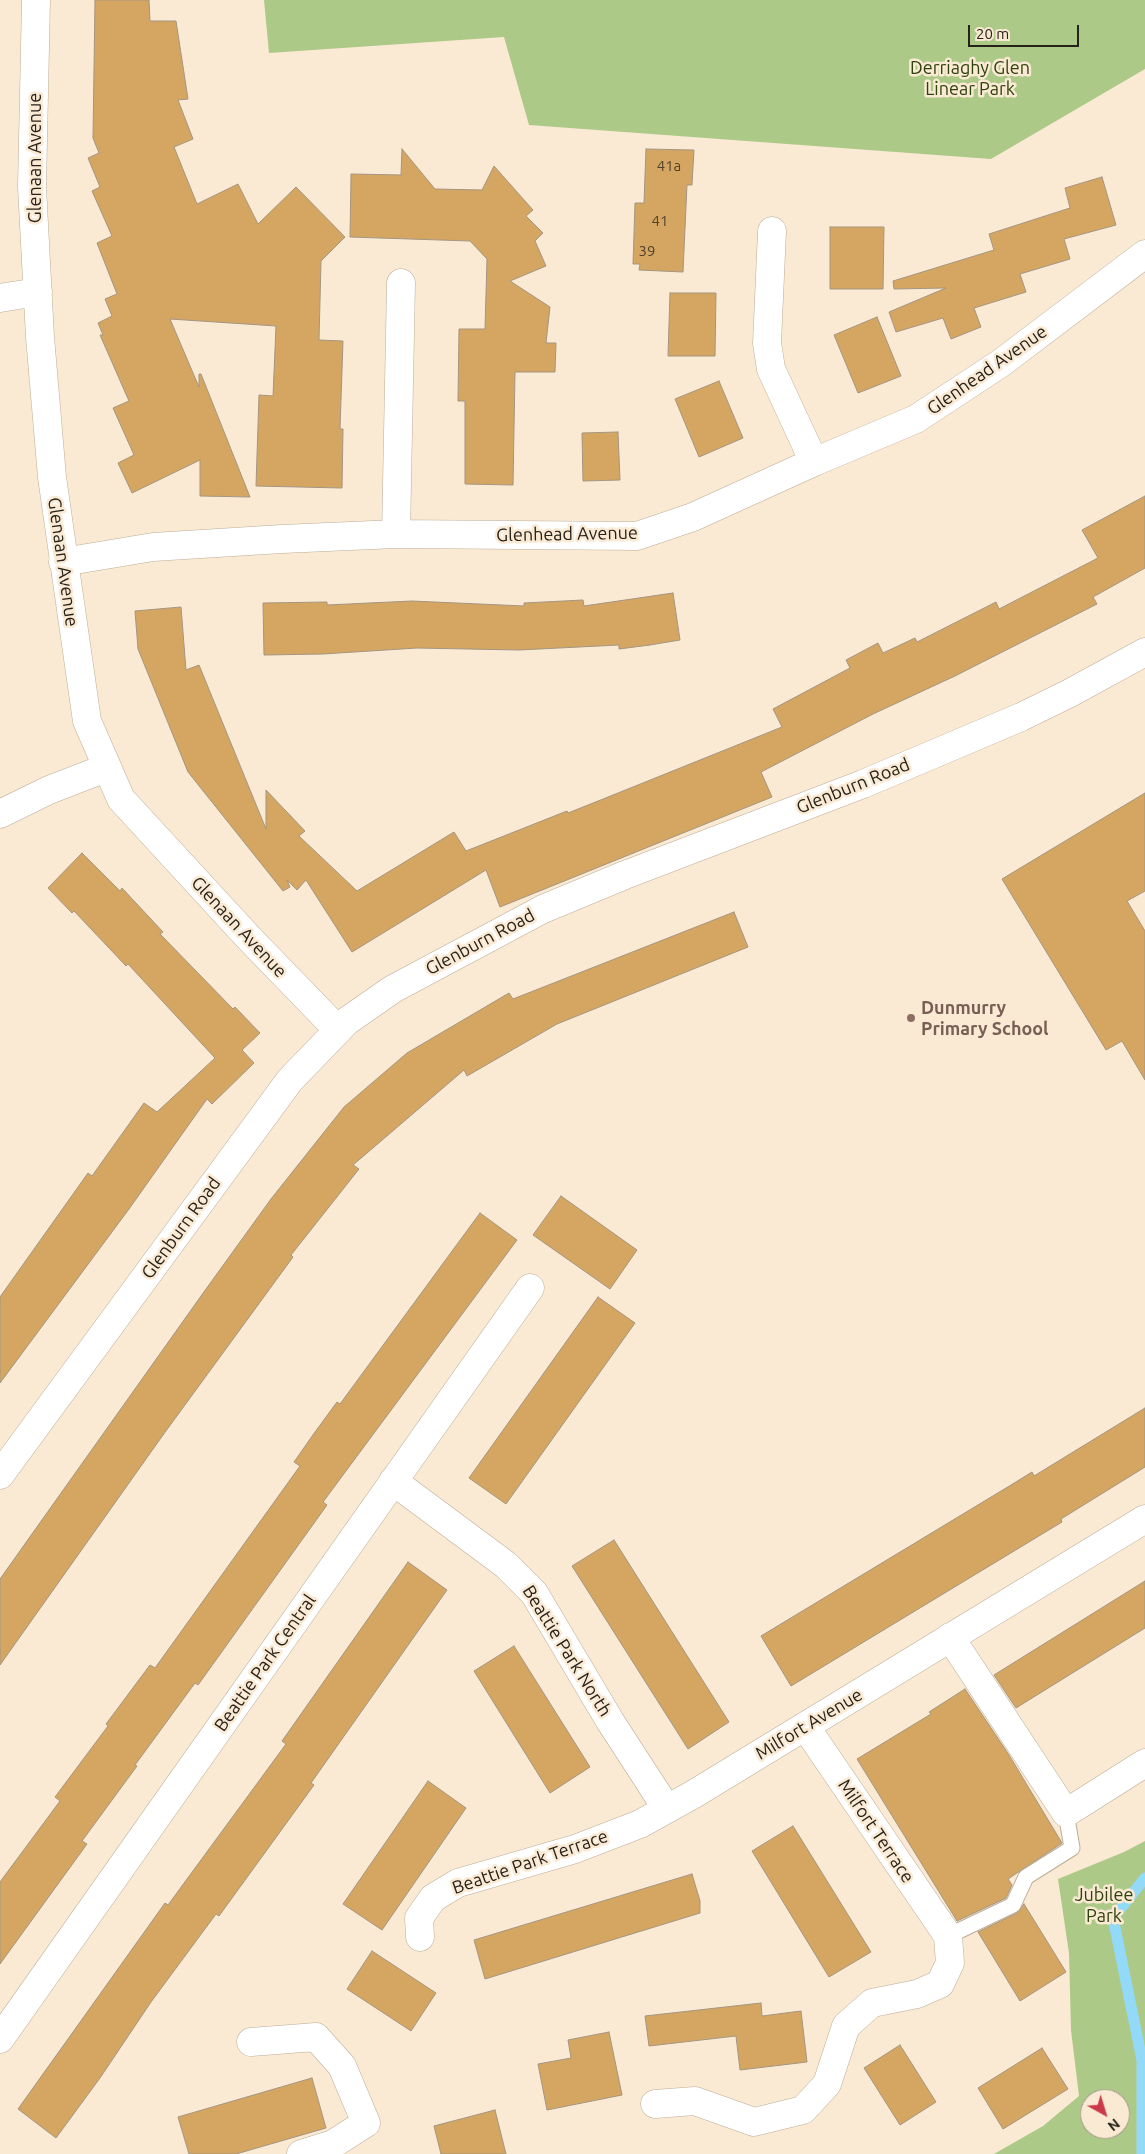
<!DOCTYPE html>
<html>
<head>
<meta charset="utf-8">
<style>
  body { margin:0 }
  #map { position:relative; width:1145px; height:2154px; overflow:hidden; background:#faead4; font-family:Ubuntu,sans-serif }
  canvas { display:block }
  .north { position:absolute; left:1080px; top:2089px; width:50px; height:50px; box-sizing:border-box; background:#faead4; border:1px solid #a59a89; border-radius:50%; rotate:141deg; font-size:14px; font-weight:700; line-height:20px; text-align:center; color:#262119 }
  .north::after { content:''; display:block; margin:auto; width:18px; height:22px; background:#ca3a4a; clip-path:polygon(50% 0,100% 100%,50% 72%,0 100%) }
  .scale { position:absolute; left:968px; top:25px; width:111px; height:22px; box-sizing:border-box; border:2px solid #262119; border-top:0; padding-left:6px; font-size:15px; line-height:18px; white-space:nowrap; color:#262119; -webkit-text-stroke:4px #faead4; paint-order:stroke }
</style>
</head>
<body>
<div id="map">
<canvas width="1145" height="2154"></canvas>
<div class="north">N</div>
<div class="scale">20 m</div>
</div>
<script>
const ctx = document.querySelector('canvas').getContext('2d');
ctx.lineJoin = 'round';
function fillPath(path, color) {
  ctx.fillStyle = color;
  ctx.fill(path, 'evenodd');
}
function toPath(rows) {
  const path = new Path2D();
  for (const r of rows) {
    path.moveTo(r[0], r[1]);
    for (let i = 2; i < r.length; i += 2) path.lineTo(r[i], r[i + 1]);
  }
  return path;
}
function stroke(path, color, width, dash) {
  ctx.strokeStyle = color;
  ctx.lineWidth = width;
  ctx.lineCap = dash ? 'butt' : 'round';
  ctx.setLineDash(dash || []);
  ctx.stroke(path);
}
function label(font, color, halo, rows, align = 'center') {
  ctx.font = font + ' Ubuntu,sans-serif';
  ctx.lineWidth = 5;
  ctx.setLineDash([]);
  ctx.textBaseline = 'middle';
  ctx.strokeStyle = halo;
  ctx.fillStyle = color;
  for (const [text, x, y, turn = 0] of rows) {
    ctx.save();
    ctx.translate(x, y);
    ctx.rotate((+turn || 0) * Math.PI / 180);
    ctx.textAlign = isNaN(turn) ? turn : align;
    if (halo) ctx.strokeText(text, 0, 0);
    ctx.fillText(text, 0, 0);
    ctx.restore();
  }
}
fillPath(toPath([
  [264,0,1145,0,1145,69,991,159,529,125,504,37,269,53],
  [1145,1841,1145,2154,994,2154,1043,2126,1079,2096,1071,2030,1069,1953,1058,1879,1124,1852],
  [1090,2099,1120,2099,1120,2129,1090,2129]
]), '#acc988');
stroke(toPath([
  [1142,2154,1142,2060,1113,1918,1145,1878]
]), '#93daf9', 11);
const building = toPath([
  [95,0,149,0,150,21,176,21,188,99,178,100,193,139,174,147,197,204,238,184,258,224,296,187,345,237,321,261,319,340,343,341,340,429,343,429,342,488,256,486,259,395,273,396,276,326,170,319,199,387,199,374,201,374,250,497,200,496,200,460,132,493,118,463,134,455,113,408,129,401,100,335,103,335,98,323,112,316,105,299,117,294,97,243,112,236,92,191,100,187,88,158,99,153,93,138,95,0],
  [402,149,435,189,482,190,494,166,533,210,526,216,543,233,535,241,546,266,510,281,550,307,546,343,556,343,555,372,515,372,513,485,465,484,465,401,458,401,459,329,485,329,487,259,470,241,350,237,351,174,401,175,402,149],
  [646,149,694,150,692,185,687,185,683,272,639,270,640,264,633,264,635,203,644,203,646,149],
  [1102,177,1116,225,1064,239,1070,259,1020,274,1026,292,974,308,981,327,951,339,943,318,896,332,889,312,946,288,894,289,893,281,994,250,989,234,1070,208,1065,188,1102,177],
  [830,227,884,227,883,289,830,289,830,227],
  [670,293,716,293,715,356,668,356,670,293],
  [877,317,901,376,858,393,834,335,877,317],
  [719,381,743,438,699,457,675,399,719,381],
  [618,432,620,480,583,481,582,433,618,432],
  [1145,496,1145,568,1093,597,1097,604,955,676,873,714,761,772,772,797,500,907,486,870,352,952,306,880,297,890,287,880,290,887,283,891,188,772,138,649,135,611,181,607,186,670,199,665,266,829,266,790,305,831,299,836,357,891,454,832,466,851,567,811,568,813,613,795,782,727,773,709,850,668,846,660,878,643,883,653,915,638,917,642,996,602,999,609,1098,558,1082,530,1145,496],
  [673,593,680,640,650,645,619,649,619,645,519,650,417,648,323,654,264,655,263,603,327,602,327,605,412,601,524,606,524,603,583,600,584,606,673,593],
  [1145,793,1145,891,1127,901,1145,931,1145,1080,1122,1041,1106,1050,1002,879,1145,793],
  [82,853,120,891,122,888,163,932,160,934,233,1009,235,1007,260,1033,242,1050,254,1063,212,1104,207,1099,129,1209,0,1383,0,1297,88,1173,92,1176,144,1103,157,1112,215,1058,128,964,126,966,74,911,72,913,48,888,82,853],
  [734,912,748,947,557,1024,467,1076,464,1070,353,1165,359,1169,291,1255,293,1257,163,1435,0,1665,0,1579,206,1289,271,1199,344,1107,407,1053,509,993,513,999,734,912],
  [561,1196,637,1250,610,1289,533,1235,561,1196],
  [480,1213,517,1240,323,1502,327,1505,198,1685,195,1683,135,1765,137,1766,82,1841,87,1844,0,1964,0,1882,60,1801,55,1797,108,1726,106,1724,150,1665,155,1668,300,1466,294,1462,315,1432,337,1402,340,1404,480,1213],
  [598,1297,635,1323,506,1504,469,1478,598,1297],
  [1145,1408,1145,1467,1061,1519,1062,1522,791,1686,761,1636,1011,1485,1032,1472,1034,1476,1145,1408],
  [614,1540,729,1722,688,1749,572,1566,614,1540],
  [408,1562,447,1590,311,1783,314,1785,219,1916,216,1914,151,2002,100,2078,56,2138,18,2109,165,1903,168,1905,286,1744,282,1741,408,1562],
  [1145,1581,1145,1628,1016,1708,994,1675,1145,1581],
  [514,1646,590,1767,550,1793,474,1671,514,1646],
  [965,1689,1009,1755,1062,1843,1008,1879,1012,1885,1006,1898,957,1921,857,1759,931,1714,929,1712,965,1689],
  [428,1781,466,1808,382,1930,343,1904,428,1781],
  [793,1826,871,1952,829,1977,752,1851,793,1826],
  [692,1874,700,1901,700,1913,485,1979,474,1940,692,1874],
  [1024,1904,1066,1972,1020,2001,978,1932,1017,1913,1024,1904],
  [372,1951,436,1993,411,2031,347,1989,372,1951],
  [761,2003,762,2016,801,2011,807,2062,740,2070,736,2036,649,2046,645,2016,761,2003],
  [609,2032,622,2095,547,2110,538,2064,571,2058,568,2040,609,2032],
  [900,2045,936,2102,900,2125,864,2068,900,2045],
  [1042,2048,1068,2089,1003,2129,978,2088,1042,2048],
  [312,2078,326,2128,236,2154,189,2154,178,2117,312,2078],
  [495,2110,506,2154,441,2154,434,2126,495,2110]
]);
fillPath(building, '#d5a661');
stroke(building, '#a49581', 1);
const lane = toPath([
  [948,1936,1013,1905,1026,1877,1072,1848,1066,1813]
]);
const street = toPath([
  [36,0,32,187,40,337,52,477,87,721,121,799,248,937,338,1030],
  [772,231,767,343,771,369,814,462],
  [0,298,38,292],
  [396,534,401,283],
  [63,562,153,547,282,539,396,534,637,536,693,517,814,462,916,419,1001,363,1145,254],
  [0,814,49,790,106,768],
  [0,1475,290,1080,347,1021,393,989,543,909,625,875,863,784,1021,717,1070,693,1145,652],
  [393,1481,506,1565,534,1593,610,1721,667,1809],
  [950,1637,1066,1813,1145,1763],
  [420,1937,419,1918,433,1898,458,1883,575,1849,640,1824,694,1794,1145,1519],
  [0,2039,530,1288],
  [251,2042,316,2037,342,2066,366,2123,333,2144,301,2154],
  [655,2104,695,2101,754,2122,803,2110,827,2084,846,2026,872,2003,917,1994,940,1984,950,1963,948,1936,805,1726]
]);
stroke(lane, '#bcad98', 17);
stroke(street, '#bcad98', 29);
stroke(lane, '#fff', 15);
stroke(street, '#fff', 28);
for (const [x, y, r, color] of [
  [911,1018,5,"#8d6e63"]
]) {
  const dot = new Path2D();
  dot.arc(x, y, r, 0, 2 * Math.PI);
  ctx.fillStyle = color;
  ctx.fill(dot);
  stroke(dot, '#faead4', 2);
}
label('15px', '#52422b', null, [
  ["41a",669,166],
  ["41",660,221],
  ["39",647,251]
]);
label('18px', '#2f420d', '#faead4', [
  ["Derriaghy Glen",970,68],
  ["Linear Park",970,89],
  ["Jubilee",1104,1895],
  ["Park",1104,1916]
]);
label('18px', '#262119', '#faead4', [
  ["Glenaan Avenue",35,158,-90],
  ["Glenhead Avenue",987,370,-35],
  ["Glenhead Avenue",567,534,-1],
  ["Glenaan Avenue",63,562,82],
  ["Glenburn Road",853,786,-22],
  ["Glenaan Avenue",239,927,47],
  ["Glenburn Road",480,942,-28],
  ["Glenburn Road",181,1228,-54],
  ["Beattie Park North",567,1651,58],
  ["Beattie Park Central",265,1663,-55],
  ["Milfort Avenue",809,1724,-31],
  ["Milfort Terrace",876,1831,56],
  ["Beattie Park Terrace",530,1862,-19]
]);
label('bold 18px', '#785e54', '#faead4', [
  ["Dunmurry",921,1008],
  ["Primary School",921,1029]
], 'left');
</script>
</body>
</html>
